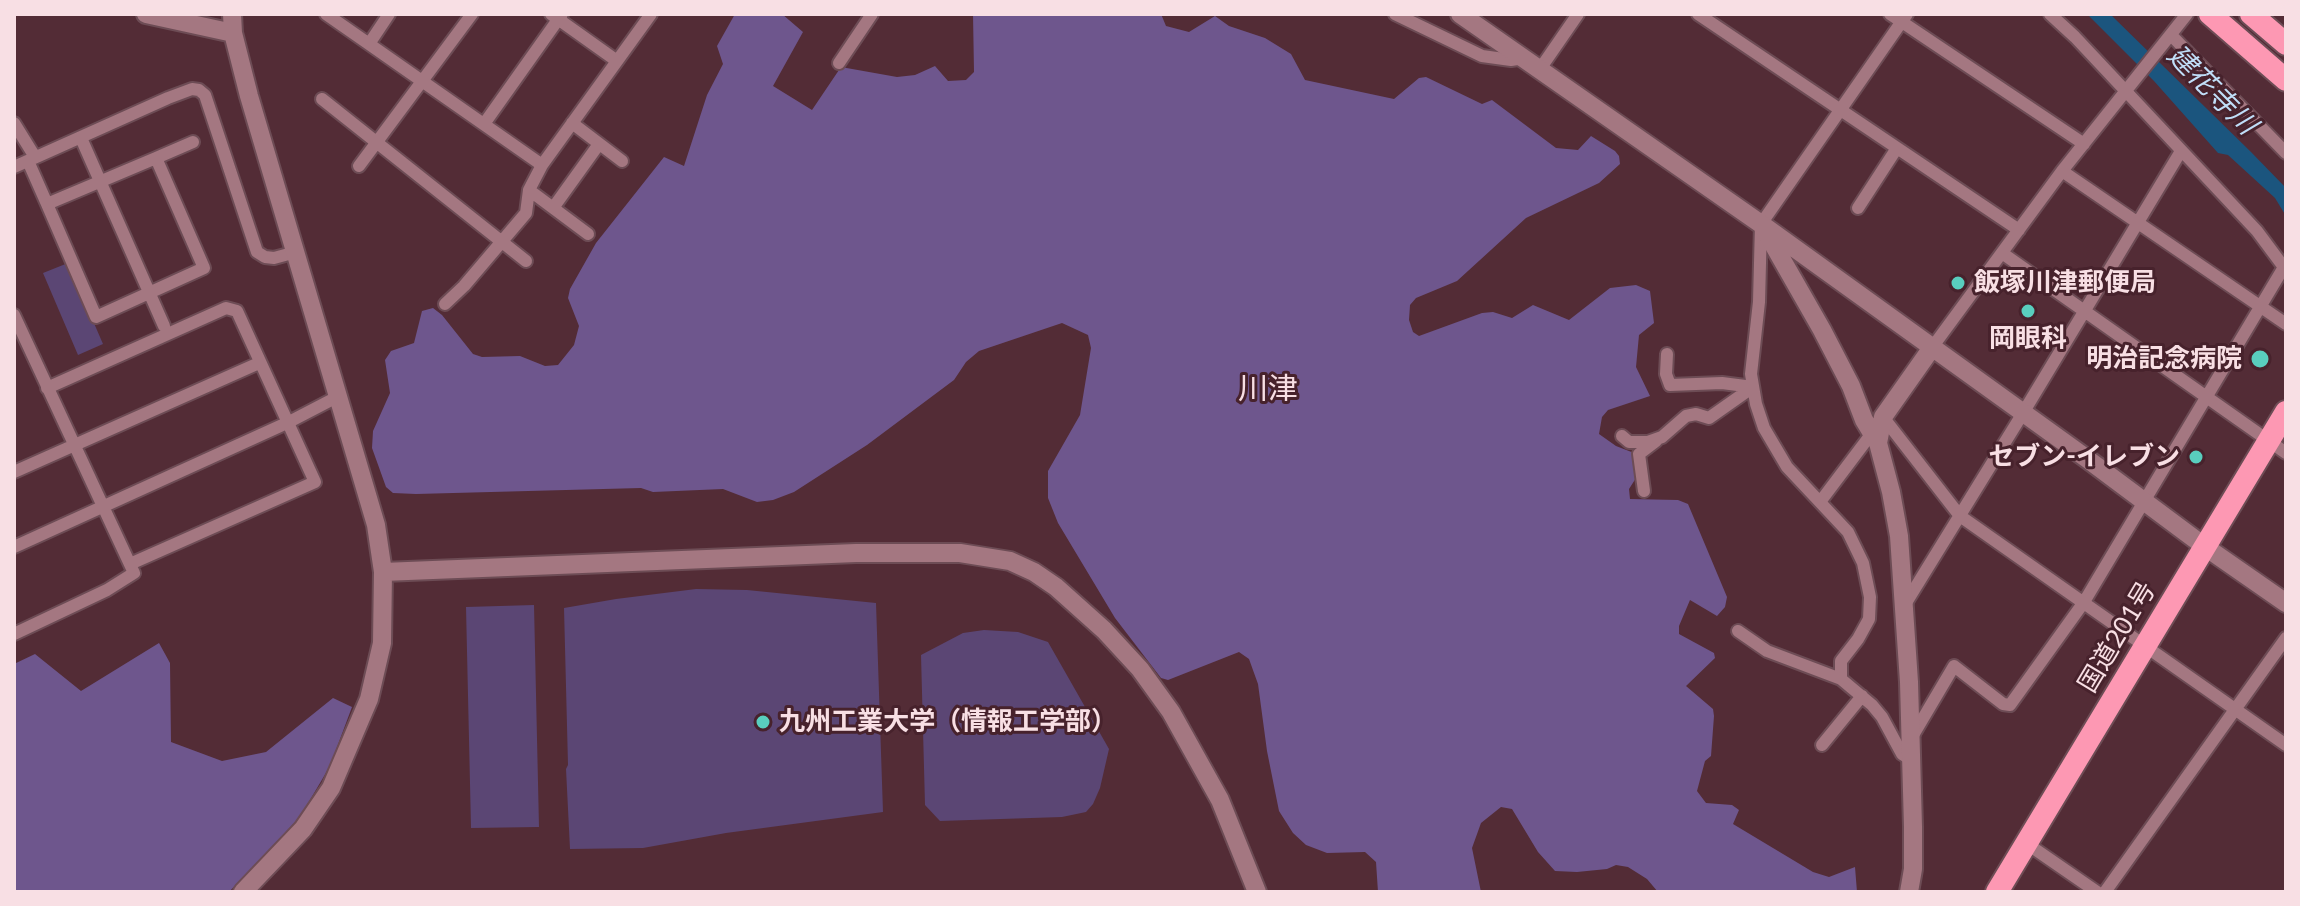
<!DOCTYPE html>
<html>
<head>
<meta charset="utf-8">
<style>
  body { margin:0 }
  #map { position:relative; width:2300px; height:906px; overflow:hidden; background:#532c36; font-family:Lato,sans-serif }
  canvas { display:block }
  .frame { position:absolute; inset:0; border:16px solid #f8dfe4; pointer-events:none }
</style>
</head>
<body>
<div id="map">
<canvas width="2300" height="906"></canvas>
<div class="frame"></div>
</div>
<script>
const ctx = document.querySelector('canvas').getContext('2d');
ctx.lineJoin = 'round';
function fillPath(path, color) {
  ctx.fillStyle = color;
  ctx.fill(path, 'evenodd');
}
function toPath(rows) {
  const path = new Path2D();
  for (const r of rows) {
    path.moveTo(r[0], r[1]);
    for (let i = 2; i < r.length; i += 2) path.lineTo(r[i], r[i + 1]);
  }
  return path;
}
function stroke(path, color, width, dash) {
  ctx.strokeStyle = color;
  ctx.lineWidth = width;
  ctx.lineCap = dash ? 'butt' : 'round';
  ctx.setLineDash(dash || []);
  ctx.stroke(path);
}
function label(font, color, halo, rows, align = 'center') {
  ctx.font = font + ' Lato,"Noto Sans JP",sans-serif';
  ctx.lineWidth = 6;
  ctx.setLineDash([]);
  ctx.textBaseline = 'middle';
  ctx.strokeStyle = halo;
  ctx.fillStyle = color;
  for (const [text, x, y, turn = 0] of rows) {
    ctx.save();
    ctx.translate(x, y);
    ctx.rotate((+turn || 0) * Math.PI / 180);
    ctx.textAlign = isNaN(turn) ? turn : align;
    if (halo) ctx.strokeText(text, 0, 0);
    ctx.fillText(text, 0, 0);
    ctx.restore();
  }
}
fillPath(toPath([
  [68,263,103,344,78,355,43,273],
  [696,589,747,590,876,603,883,812,726,833,643,848,570,849,566,769,568,765,564,608,616,599],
  [534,605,539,827,471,828,466,607],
  [984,630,1018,632,1048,642,1109,749,1100,788,1093,804,1086,812,1062,817,940,821,925,805,921,655,963,633]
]), '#5b4674');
fillPath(toPath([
  [735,14,782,14,803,32,773,86,812,110,841,67,897,77,915,75,935,66,948,81,966,80,974,72,973,14,1161,14,1166,26,1189,32,1215,16,1229,26,1265,38,1291,54,1305,80,1394,99,1419,78,1426,77,1482,104,1492,100,1556,148,1578,150,1591,136,1615,151,1619,156,1620,164,1599,183,1526,218,1457,281,1416,298,1410,305,1409,320,1413,332,1419,336,1482,313,1493,312,1512,318,1533,305,1569,320,1610,288,1636,285,1650,291,1654,323,1639,335,1636,367,1650,396,1608,410,1602,417,1599,434,1616,446,1634,453,1636,478,1629,489,1630,499,1678,500,1688,504,1727,597,1725,607,1717,616,1690,600,1679,626,1679,634,1714,653,1715,658,1686,686,1713,709,1714,716,1711,756,1705,761,1697,791,1706,803,1732,805,1739,810,1733,824,1813,872,1829,877,1855,867,1857,892,1658,892,1647,879,1628,867,1616,865,1607,869,1577,872,1555,871,1538,852,1512,809,1501,807,1481,823,1472,848,1481,892,1378,892,1376,862,1365,852,1327,853,1306,845,1293,833,1279,811,1267,751,1258,684,1249,659,1239,652,1168,680,1161,678,1115,618,1058,523,1048,498,1048,471,1080,415,1091,348,1088,335,1062,323,979,351,966,362,954,380,867,445,794,492,773,500,757,502,723,489,653,492,641,488,416,494,393,493,386,487,372,448,373,431,390,393,385,360,391,351,414,343,422,311,433,308,442,315,473,354,482,357,520,356,545,366,558,365,574,345,579,326,568,298,570,289,596,243,664,157,684,166,707,95,723,64,717,46],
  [159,643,170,663,171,742,222,761,266,752,333,698,352,707,330,766,300,817,229,892,14,892,14,664,35,654,81,691]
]), '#6e568d');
fillPath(toPath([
  [2087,14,2110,14,2251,152,2286,188,2286,216,2275,198,2228,155,2218,153,2154,81]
]), '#1b557e');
const street = toPath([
  [326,14,369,44],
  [389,14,369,44,542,165,651,14],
  [551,14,617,61],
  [1395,14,1482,56,1511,60,1524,58],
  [1698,14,2019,230],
  [1890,14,2084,144],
  [1907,14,1761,224,1759,302,1751,374,1756,404,1764,428,1787,467,1848,532,1863,563,1870,597,1869,619,1858,639,1841,661,1841,679,1872,705,1882,717,1902,754,1912,760],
  [2050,14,2075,37,2257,231,2286,270],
  [2171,35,2286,153],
  [839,63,872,14],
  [1540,69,1578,14],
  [322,99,526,261],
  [14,123,35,157],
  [572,123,622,161],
  [484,124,562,14],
  [81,138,164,326],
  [156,158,193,142],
  [28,161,47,204,96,317,204,268,156,158,47,204],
  [359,166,472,14],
  [14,167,168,98,192,89,199,90,205,95,257,252,265,257,274,258,296,252],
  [2062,171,2286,324],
  [529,190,588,234],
  [553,208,599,144],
  [1858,208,1897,148],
  [2002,253,2286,453],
  [445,304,464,286,526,213,529,190,542,165],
  [14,315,134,573,107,590,14,634],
  [1931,349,2062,171,2187,14],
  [1667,354,1666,374,1670,385,1722,383,1753,387],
  [47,388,226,308,237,311,315,482,130,564],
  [1883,417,1960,516,2286,745],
  [1622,436,1629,442,1648,442,1662,437,1686,416,1696,414,1709,418,1753,387],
  [14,472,259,363],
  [1644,491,1639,454,1656,441],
  [1820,502,1872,433],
  [14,547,289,422,339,396],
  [1904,606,2023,413,2181,151],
  [1738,631,1767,651,1841,679],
  [1912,737,1954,666,2003,704,2010,705,2084,602,2284,267],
  [1822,745,1862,696],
  [2026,843,2097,892],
  [2105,892,2286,638]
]);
const secondary = toPath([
  [146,14,233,33],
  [232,14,233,33,249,96,376,525,383,572,382,643,369,699,331,788,303,829,243,892],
  [1460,14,1761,224,2086,458,2204,546,2286,603],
  [1765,230,1822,330,1851,386,1864,420,1878,443,1891,492,1899,536,1909,682,1913,827,1913,869,1909,892],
  [1878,443,1883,417,1931,349],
  [383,572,856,553,960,553,1010,561,1034,572,1056,587,1104,630,1140,669,1171,712,1220,800,1257,892]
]);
const highway = toPath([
  [2210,14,2286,80],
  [2251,14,2286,44],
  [1997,892,2286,412]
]);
stroke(street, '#6d4c55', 16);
stroke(secondary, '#6d4c55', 22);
stroke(highway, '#6d4c55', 26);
stroke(street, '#a47781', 12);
stroke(secondary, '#a47781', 18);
stroke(highway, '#fd98b3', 22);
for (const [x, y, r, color] of [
  [1958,283,8,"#59cebe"],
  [2028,311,8,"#59cebe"],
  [2260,359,10,"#59cebe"],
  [2196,457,8,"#59cebe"],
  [763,722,8,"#59cebe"]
]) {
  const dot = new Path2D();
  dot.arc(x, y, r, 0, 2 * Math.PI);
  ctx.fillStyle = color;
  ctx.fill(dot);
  stroke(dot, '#47222c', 3);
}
label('bold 26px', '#f8dfe4', '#47222c', [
  ["飯塚川津郵便局",1974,283],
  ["岡眼科",2028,339,"center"],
  ["明治記念病院",2242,359,"right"],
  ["セブン-イレブン",2180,457,"right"],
  ["九州工業大学（情報工学部）",779,722]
], 'left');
label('26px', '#f8dfe4', '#47222c', [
  ["国道201号",2117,637,-59]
]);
label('italic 28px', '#c0def8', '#47222c', [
  ["建花寺川",2212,90,45]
]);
label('30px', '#f8dfe4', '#47222c', [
  ["川津",1268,389]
]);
</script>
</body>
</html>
